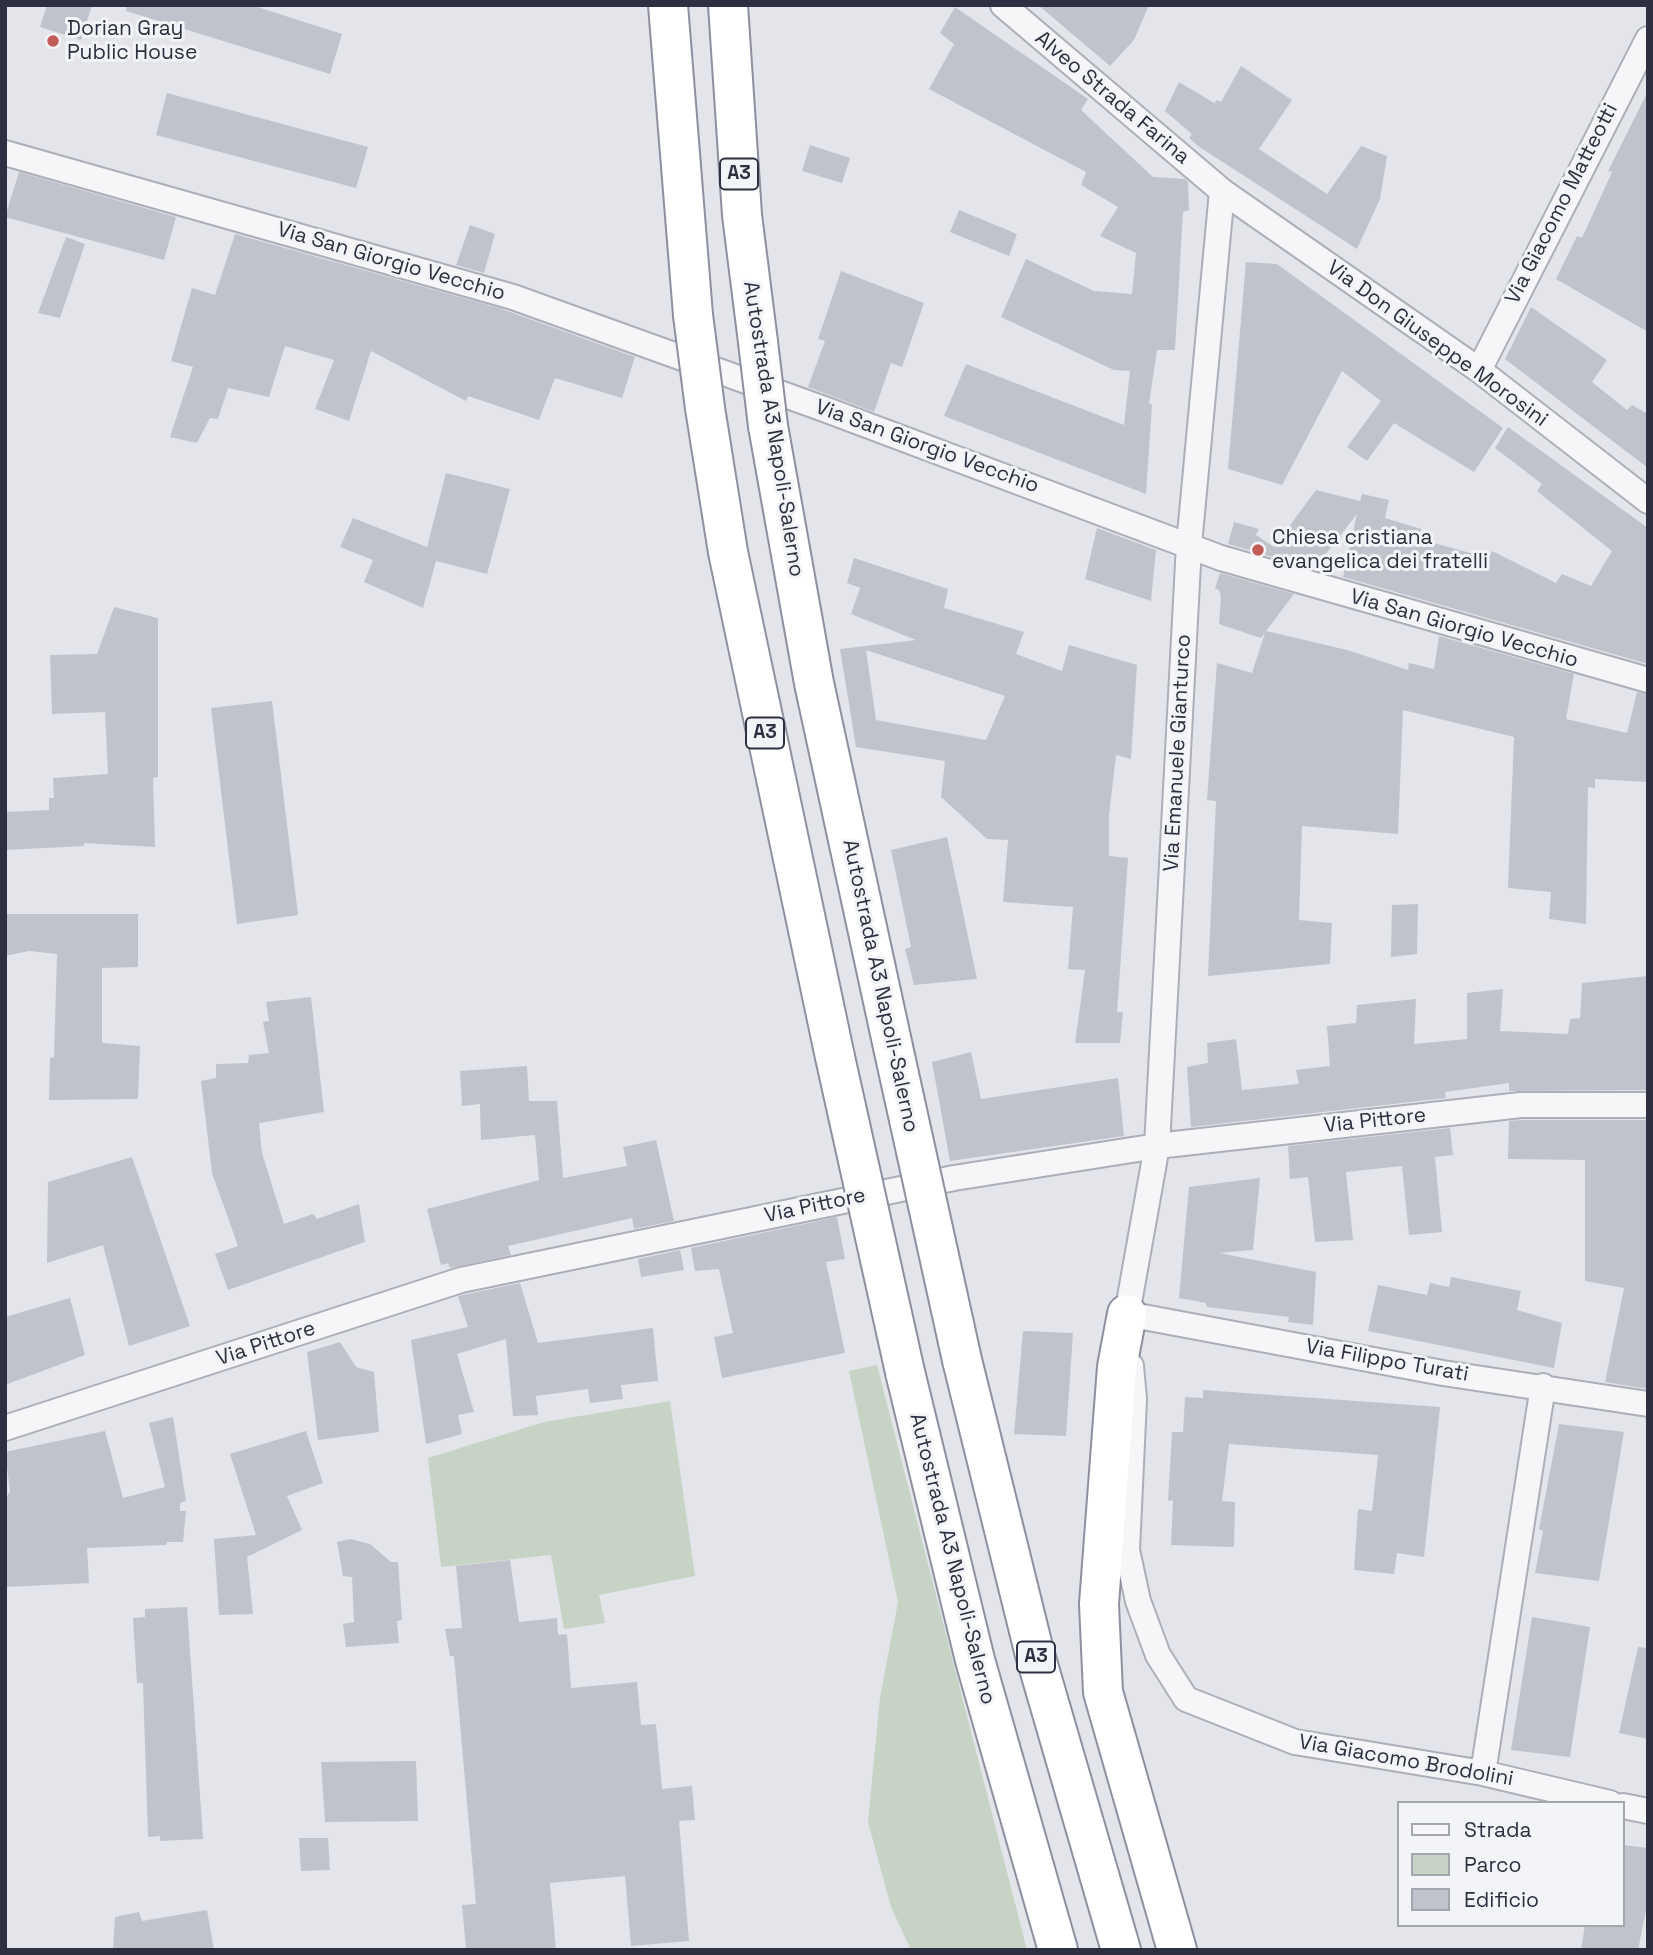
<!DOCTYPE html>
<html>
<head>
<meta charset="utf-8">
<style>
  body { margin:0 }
  #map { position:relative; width:1653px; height:1955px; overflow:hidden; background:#e3e5ea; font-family:"Space Grotesk",sans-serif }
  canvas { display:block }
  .frame { position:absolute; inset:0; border:7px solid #2d3041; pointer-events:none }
  .legend { position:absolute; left:1397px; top:1801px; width:228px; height:126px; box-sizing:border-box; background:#f3f4f7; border:2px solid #a4a6ae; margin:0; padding:9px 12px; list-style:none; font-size:21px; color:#2d3041 }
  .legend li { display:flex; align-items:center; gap:14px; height:35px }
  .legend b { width:35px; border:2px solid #a4a6ae }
</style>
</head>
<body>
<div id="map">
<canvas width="1653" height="1955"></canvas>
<div class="frame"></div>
<ul class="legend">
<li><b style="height:9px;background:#f6f6f9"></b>Strada</li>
<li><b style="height:19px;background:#c6d3c5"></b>Parco</li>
<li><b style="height:19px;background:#c1c3cc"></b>Edificio</li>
</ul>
</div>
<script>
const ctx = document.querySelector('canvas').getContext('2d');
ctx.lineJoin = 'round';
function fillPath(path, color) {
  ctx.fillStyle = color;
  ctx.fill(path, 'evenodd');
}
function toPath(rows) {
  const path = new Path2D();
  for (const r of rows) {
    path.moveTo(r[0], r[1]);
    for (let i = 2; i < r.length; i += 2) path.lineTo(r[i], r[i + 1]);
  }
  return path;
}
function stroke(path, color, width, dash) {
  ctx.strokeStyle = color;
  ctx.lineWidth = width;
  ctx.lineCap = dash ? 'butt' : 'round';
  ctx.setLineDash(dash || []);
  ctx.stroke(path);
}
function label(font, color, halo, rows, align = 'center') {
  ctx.font = font + ' "Space Grotesk",sans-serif';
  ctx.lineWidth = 6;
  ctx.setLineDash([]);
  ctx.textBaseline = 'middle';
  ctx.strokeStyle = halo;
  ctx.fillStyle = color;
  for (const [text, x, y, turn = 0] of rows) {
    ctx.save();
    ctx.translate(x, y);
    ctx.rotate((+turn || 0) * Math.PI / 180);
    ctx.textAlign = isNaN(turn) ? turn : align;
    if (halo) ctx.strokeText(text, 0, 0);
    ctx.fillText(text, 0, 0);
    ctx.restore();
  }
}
fillPath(toPath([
  [877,1365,1027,1950,911,1950,891,1907,868,1822,880,1698,898,1602,849,1371],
  [670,1401,695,1576,599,1595,605,1623,564,1629,551,1555,441,1567,428,1458,544,1422]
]), '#c6d3c5');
fillPath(toPath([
  [47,5,92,5,81,40,40,27],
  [127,5,251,5,342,34,330,74,126,11],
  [1038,5,1149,5,1134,40,1110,66],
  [955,7,1088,99,1081,110,1153,177,1185,179,1188,182,1189,210,1183,212,1175,350,1157,350,1149,404,1152,404,1146,494,944,416,966,364,1124,425,1130,371,1114,370,1001,317,1026,259,1094,291,1132,294,1136,253,1100,236,1118,207,1081,185,1086,172,929,89,954,44,940,33],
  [1241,66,1292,100,1259,149,1327,194,1361,146,1387,156,1380,199,1357,249,1198,146,1189,138,1192,134,1165,111,1179,82,1214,103,1217,100,1221,102],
  [1648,91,1648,332,1556,279,1577,236,1582,238,1612,172,1608,171],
  [167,93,368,147,356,188,156,135],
  [810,145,850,158,842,183,802,171],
  [19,172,176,217,164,260,5,217],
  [959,210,1017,234,1009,256,950,232],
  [470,225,495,234,484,273,456,265],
  [235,234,499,308,635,357,622,398,555,378,539,420,468,396,466,401,371,351,349,421,315,409,334,360,285,346,269,397,228,388,218,419,210,418,197,443,170,437,193,367,171,361,192,288,215,295],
  [66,237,85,244,60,318,38,313],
  [1246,262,1277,264,1503,428,1474,472,1394,423,1367,461,1347,447,1381,401,1342,371,1282,485,1228,469],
  [841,271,924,303,902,367,891,363,874,412,808,387,825,341,818,339],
  [1531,307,1607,360,1592,382,1627,410,1632,405,1648,414,1648,468,1505,359],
  [1508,427,1648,528,1648,664,1343,577,1357,514,1314,569,1228,544,1234,522,1259,529,1256,535,1274,547,1316,490,1360,501,1362,494,1389,500,1385,518,1421,529,1419,539,1489,558,1492,551,1556,583,1562,574,1591,586,1612,551,1537,491,1542,484,1495,448],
  [446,473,510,489,487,574,436,561,423,608,364,582,373,560,340,547,353,518,427,547],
  [1097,528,1156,550,1151,601,1085,579],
  [854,558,948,589,944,608,1024,632,1016,654,1062,671,1069,645,1137,665,1131,759,1116,755,1109,815,1109,856,1128,858,1117,1012,1123,1012,1120,1043,1075,1043,1085,970,1068,969,1073,907,1003,902,1008,840,987,839,941,797,945,761,856,747,840,649,916,640,851,614,860,588,847,583],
  [866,650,1005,696,986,740,876,720],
  [1220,573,1294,594,1266,631,1347,650,1408,670,1409,663,1434,669,1439,636,1574,674,1566,719,1627,733,1637,692,1648,694,1648,782,1595,779,1595,788,1588,787,1586,924,1549,919,1551,892,1508,888,1514,737,1403,710,1398,834,1302,826,1299,920,1332,923,1330,964,1208,976,1216,801,1207,800,1217,663,1252,673,1265,633,1261,638,1219,624,1221,597,1219,590,1215,588],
  [114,607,158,618,158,777,153,778,155,847,84,843,84,846,5,850,5,812,49,810,49,798,54,798,53,778,108,774,105,712,52,714,50,655,97,654],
  [272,701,298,915,237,924,211,708],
  [947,837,977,979,914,985,905,949,911,947,891,850],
  [1418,904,1417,954,1391,957,1392,905],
  [5,914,138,914,138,967,102,968,102,1043,140,1046,138,1099,49,1100,50,1058,54,1057,57,954,29,951,5,956],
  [1648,976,1648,1090,1509,1091,1509,1083,1445,1092,1446,1098,1191,1127,1187,1067,1208,1063,1207,1043,1236,1039,1242,1090,1299,1084,1296,1070,1330,1066,1327,1026,1356,1023,1357,1005,1416,999,1414,1044,1467,1039,1467,993,1503,989,1500,1031,1568,1034,1570,1019,1580,1018,1582,983],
  [311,997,324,1112,259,1123,262,1153,284,1224,313,1214,317,1219,359,1204,365,1242,228,1290,215,1254,238,1246,212,1173,201,1081,216,1078,216,1064,248,1063,249,1055,269,1053,263,1022,269,1021,266,1002],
  [971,1052,981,1099,1118,1078,1124,1136,950,1161,932,1062],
  [527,1066,529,1101,557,1101,563,1178,627,1166,623,1147,656,1140,674,1221,634,1229,632,1218,508,1246,511,1255,450,1268,448,1263,441,1265,427,1209,539,1180,535,1135,481,1140,480,1104,462,1106,460,1071],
  [1522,1120,1648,1120,1648,1389,1605,1382,1624,1288,1585,1281,1585,1160,1508,1159,1509,1121],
  [1450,1128,1453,1155,1435,1157,1442,1232,1409,1235,1402,1166,1346,1172,1353,1240,1315,1242,1308,1177,1290,1179,1288,1146],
  [132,1157,190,1326,129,1346,103,1245,47,1263,48,1182],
  [1260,1178,1253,1250,1219,1253,1316,1272,1313,1325,1288,1322,1289,1317,1207,1307,1206,1303,1179,1298,1189,1187],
  [837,1217,845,1259,826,1262,845,1353,722,1378,714,1337,733,1333,719,1269,695,1271,691,1248],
  [680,1250,684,1270,641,1277,638,1259],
  [1451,1277,1521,1291,1517,1310,1562,1323,1554,1368,1368,1331,1378,1285,1427,1295,1430,1283,1449,1287],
  [520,1283,538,1343,653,1328,658,1381,621,1385,623,1399,590,1403,588,1389,536,1396,538,1415,513,1416,506,1339,457,1354,474,1412,458,1415,462,1434,426,1444,411,1340,468,1327,458,1296],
  [70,1298,85,1355,5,1385,5,1317],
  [1023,1331,1073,1333,1066,1436,1014,1434],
  [340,1342,356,1367,374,1372,379,1432,318,1440,307,1352],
  [1203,1390,1440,1407,1424,1557,1397,1553,1394,1574,1354,1570,1358,1509,1372,1511,1378,1455,1229,1444,1222,1501,1235,1502,1234,1547,1171,1545,1173,1500,1168,1501,1172,1432,1183,1432,1185,1397,1203,1398],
  [173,1417,186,1501,180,1503,180,1511,186,1511,183,1542,167,1542,166,1545,87,1548,89,1583,5,1587,5,1500,10,1491,5,1452,105,1431,123,1498,165,1487,149,1423],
  [1559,1424,1624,1432,1599,1581,1535,1573,1543,1531,1539,1529],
  [306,1431,323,1483,287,1496,302,1530,247,1557,253,1614,219,1615,214,1539,256,1535,230,1454],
  [350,1539,370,1544,391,1562,398,1562,402,1620,397,1621,399,1643,346,1647,343,1624,354,1622,352,1577,343,1576,337,1542],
  [510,1560,519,1622,557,1618,558,1635,567,1634,571,1688,637,1682,641,1725,656,1724,662,1789,692,1786,695,1820,679,1821,689,1941,631,1946,625,1876,550,1883,556,1950,466,1950,462,1905,476,1904,454,1656,450,1656,445,1629,462,1628,456,1566],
  [187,1607,203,1839,160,1841,160,1836,148,1837,143,1683,137,1683,133,1618,145,1617,145,1609],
  [1532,1617,1590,1627,1570,1757,1511,1750],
  [1638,1647,1648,1648,1648,1739,1619,1733],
  [416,1761,418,1821,325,1822,321,1762],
  [299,1838,328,1838,330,1870,301,1871],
  [1623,1845,1648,1848,1648,1900,1638,1950,1581,1950,1585,1925,1623,1925],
  [207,1910,214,1950,113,1950,115,1917,139,1912,142,1921]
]), '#c1c3cc');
const minor = toPath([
  [1003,5,1222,191,1479,370,1648,501],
  [5,153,513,297,824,409,1221,558,1648,680],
  [1479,370,1648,39],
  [1127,1314,1443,1373,1648,1404],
  [1128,1326,1127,1314,1157,1146,1189,545,1222,191],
  [1131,1366,1134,1399,1127,1550,1138,1601,1158,1655,1186,1699,1295,1742,1483,1773,1610,1803],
  [5,1428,461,1280,954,1178,1157,1146,1521,1105,1648,1105],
  [1483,1773,1543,1386],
  [1623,1806,1648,1811]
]);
const motorway = toPath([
  [668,5,693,315],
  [728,5,742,215,758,342],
  [705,408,728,552,835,1057],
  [768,426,814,683,893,1047],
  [1127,1314,1117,1367,1099,1604,1103,1692,1177,1950],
  [962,1360,1034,1651,1121,1950],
  [905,1372,975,1660,1058,1950]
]);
stroke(minor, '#acafb7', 28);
stroke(motorway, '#8c909f', 42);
stroke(minor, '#f6f6f9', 24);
stroke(motorway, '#fff', 38);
const motorwayBridge = toPath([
  [693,315,705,408],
  [758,342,768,426],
  [893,1047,962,1360],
  [835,1057,905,1372]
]);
stroke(motorwayBridge, '#8c909f', 42, []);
stroke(motorwayBridge, '#fff', 38);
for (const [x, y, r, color] of [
  [53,41,7,"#c15c57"],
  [1258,550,7,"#c15c57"]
]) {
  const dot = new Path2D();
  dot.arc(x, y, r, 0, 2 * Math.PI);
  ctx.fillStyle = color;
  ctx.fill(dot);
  stroke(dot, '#f3f4f7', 2.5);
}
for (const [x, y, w] of [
  [739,174,38],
  [765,733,38],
  [1036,1657,38]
]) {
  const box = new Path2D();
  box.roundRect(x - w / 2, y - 15.5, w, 31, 5);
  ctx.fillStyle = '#f3f4f7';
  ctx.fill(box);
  stroke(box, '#2d3041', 2);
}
label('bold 19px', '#2d3041', null, [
  ["A3",739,174],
  ["A3",765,733],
  ["A3",1036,1657]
]);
label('21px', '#2d3041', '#f3f4f7', [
  ["Dorian Gray",67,29],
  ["Public House",67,53],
  ["Chiesa cristiana",1272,538],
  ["evangelica dei fratelli",1272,562]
], 'left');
label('21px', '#2d3041', '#f3f4f7', [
  ["Alveo Strada Farina",1112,98,40],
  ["Via Giacomo Matteotti",1562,204,-63],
  ["Via San Giorgio Vecchio",391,262,16],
  ["Via Don Giuseppe Morosini",1437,344,36],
  ["Autostrada A3 Napoli-Salerno",773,429,81],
  ["Via San Giorgio Vecchio",927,447,20],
  ["Via San Giorgio Vecchio",1464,629,16],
  ["Via Emanuele Gianturco",1178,753,-87],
  ["Autostrada A3 Napoli-Salerno",880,986,78],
  ["Via Pittore",1375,1121,-6],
  ["Via Pittore",815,1206,-12],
  ["Via Pittore",266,1344,-18],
  ["Via Filippo Turati",1387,1361,10],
  ["Autostrada A3 Napoli-Salerno",952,1559,76],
  ["Via Giacomo Brodolini",1406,1761,10]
]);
</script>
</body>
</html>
